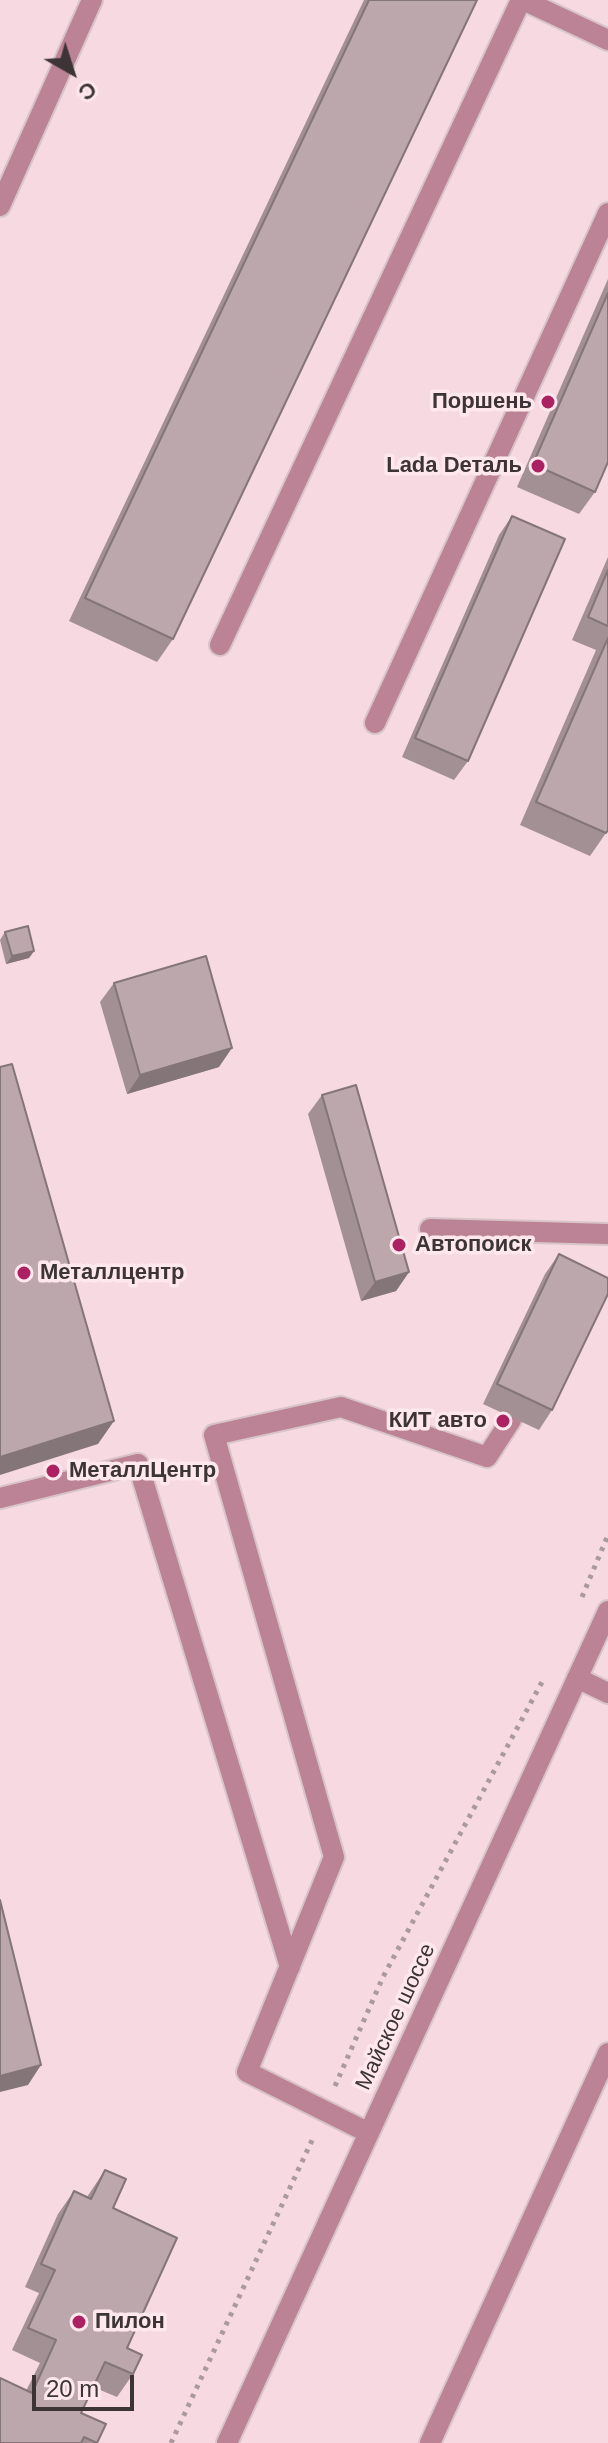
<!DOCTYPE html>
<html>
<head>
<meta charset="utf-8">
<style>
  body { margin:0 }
  #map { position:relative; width:608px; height:2443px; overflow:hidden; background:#fee8ee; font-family:Helvetica,sans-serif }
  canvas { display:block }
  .north { position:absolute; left:32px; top:32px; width:80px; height:80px; -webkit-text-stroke:6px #fee8ee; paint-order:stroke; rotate:141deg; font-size:22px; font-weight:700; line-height:32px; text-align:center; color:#3c3436 }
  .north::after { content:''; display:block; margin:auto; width:28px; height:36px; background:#3c3436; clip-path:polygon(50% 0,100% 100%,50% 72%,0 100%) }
  .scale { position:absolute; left:32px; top:2375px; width:102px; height:36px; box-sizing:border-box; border:4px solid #3c3436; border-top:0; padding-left:10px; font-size:24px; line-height:28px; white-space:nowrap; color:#3c3436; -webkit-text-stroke:6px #fee8ee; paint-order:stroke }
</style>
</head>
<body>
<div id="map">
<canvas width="608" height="2443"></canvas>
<div class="north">С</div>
<div class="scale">20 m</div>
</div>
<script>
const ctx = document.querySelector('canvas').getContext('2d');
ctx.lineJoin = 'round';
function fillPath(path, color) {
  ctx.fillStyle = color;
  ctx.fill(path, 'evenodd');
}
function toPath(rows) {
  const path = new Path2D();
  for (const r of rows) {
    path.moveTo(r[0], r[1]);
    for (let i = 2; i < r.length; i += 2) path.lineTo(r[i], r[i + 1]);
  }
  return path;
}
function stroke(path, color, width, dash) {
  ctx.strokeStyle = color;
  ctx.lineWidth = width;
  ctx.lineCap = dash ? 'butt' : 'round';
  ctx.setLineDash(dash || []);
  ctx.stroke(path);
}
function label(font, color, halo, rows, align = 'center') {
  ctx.font = font + ' Helvetica,sans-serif';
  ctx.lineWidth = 7;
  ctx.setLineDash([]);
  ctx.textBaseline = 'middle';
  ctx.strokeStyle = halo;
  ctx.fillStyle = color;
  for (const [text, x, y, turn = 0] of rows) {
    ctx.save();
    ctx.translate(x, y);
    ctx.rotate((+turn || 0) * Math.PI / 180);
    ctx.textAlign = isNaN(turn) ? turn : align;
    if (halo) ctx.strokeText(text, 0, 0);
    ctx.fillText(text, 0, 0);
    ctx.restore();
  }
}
fillPath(toPath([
  [0,0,608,0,608,2443,0,2443]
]), '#f7d9e1');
const minor = toPath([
  [523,0,608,40],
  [0,206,92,0],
  [220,645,521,0],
  [375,723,608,213],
  [430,1229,608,1234],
  [0,1498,138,1464,290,1967],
  [577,1678,608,1693],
  [369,2133,247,2072,334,1857,214,1435,341,1407,487,1457,511,1420],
  [227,2443,608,1611],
  [430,2443,608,2053]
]);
stroke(minor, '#d7c4c9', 24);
stroke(toPath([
  [582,1597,608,1535],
  [335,2086,383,1977,542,1682],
  [171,2443,314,2136]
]), '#aa9a9e', 5, [4, 6]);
stroke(minor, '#bc8295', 20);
fillPath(toPath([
  [364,0,477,0,173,639,157,662,69,621],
  [608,279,608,462,595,492,579,514,517,487],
  [512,516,468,761,454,780,402,757,499,535],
  [608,557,608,830,590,856,520,825,596,650,572,640],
  [5,932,34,951,29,958,6,964,0,940],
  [114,983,219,1067,127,1094,100,1002],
  [322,1095,409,1272,396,1291,361,1301,308,1114],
  [559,1254,552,1410,539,1430,483,1404,545,1274],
  [105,2170,113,2208,127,2348,133,2374,117,2397,93,2387,81,2413,97,2443,0,2443,40,2363,12,2350,39,2293,25,2287,58,2214,74,2191,87,2197]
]), '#a29095');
fillPath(toPath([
  [34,951,29,958,6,964,12,956],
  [232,1048,219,1067,127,1094,140,1075],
  [409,1272,396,1291,361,1301,375,1282],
  [114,1421,98,1444,0,1475,0,1457],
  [41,2065,28,2085,0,2092,0,2076]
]), '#847579');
const building = toPath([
  [369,0,477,0,173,639,85,598,369,0],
  [608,293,608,462,595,492,533,464,608,293],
  [512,516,565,539,468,761,415,738,512,516],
  [608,570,608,626,588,617,608,570],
  [608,638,608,830,606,833,536,802,608,638],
  [28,926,34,951,12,956,5,932,28,926],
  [206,956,232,1048,140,1075,114,983,206,956],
  [12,1064,114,1421,0,1457,0,1067,12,1064],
  [356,1085,409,1272,375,1282,322,1095,356,1085],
  [559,1254,608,1278,608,1294,552,1410,497,1384,559,1254],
  [0,1900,41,2065,0,2076,0,1900],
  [105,2170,126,2179,113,2208,177,2238,127,2348,142,2355,133,2374,105,2362,81,2413,106,2424,97,2443,84,2437,81,2443,0,2443,0,2378,32,2393,56,2340,28,2328,55,2270,41,2264,74,2191,91,2199,105,2170]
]);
fillPath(building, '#bca7ad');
stroke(building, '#847579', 2);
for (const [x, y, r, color] of [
  [548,402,8,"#ac2161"],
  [538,466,8,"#ac2161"],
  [399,1245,8,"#ac2161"],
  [24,1273,8,"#ac2161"],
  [503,1421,8,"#ac2161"],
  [53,1471,8,"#ac2161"],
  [79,2322,8,"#ac2161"]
]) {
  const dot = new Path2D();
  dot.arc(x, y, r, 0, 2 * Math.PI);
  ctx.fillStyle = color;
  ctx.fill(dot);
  stroke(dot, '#fee8ee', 3);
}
label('bold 22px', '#3c3436', '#fee8ee', [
  ["Поршень",532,402,"right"],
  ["Lada Dеталь",522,466,"right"],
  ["Автопоиск",415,1245],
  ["Металлцентр",40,1273],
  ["КИТ авто",487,1421,"right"],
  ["МеталлЦентр",69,1471],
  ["Пилон",95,2322]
], 'left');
label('22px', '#3c3436', '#fee8ee', [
  ["Майское шоссе",396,2017,-65]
]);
</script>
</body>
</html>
